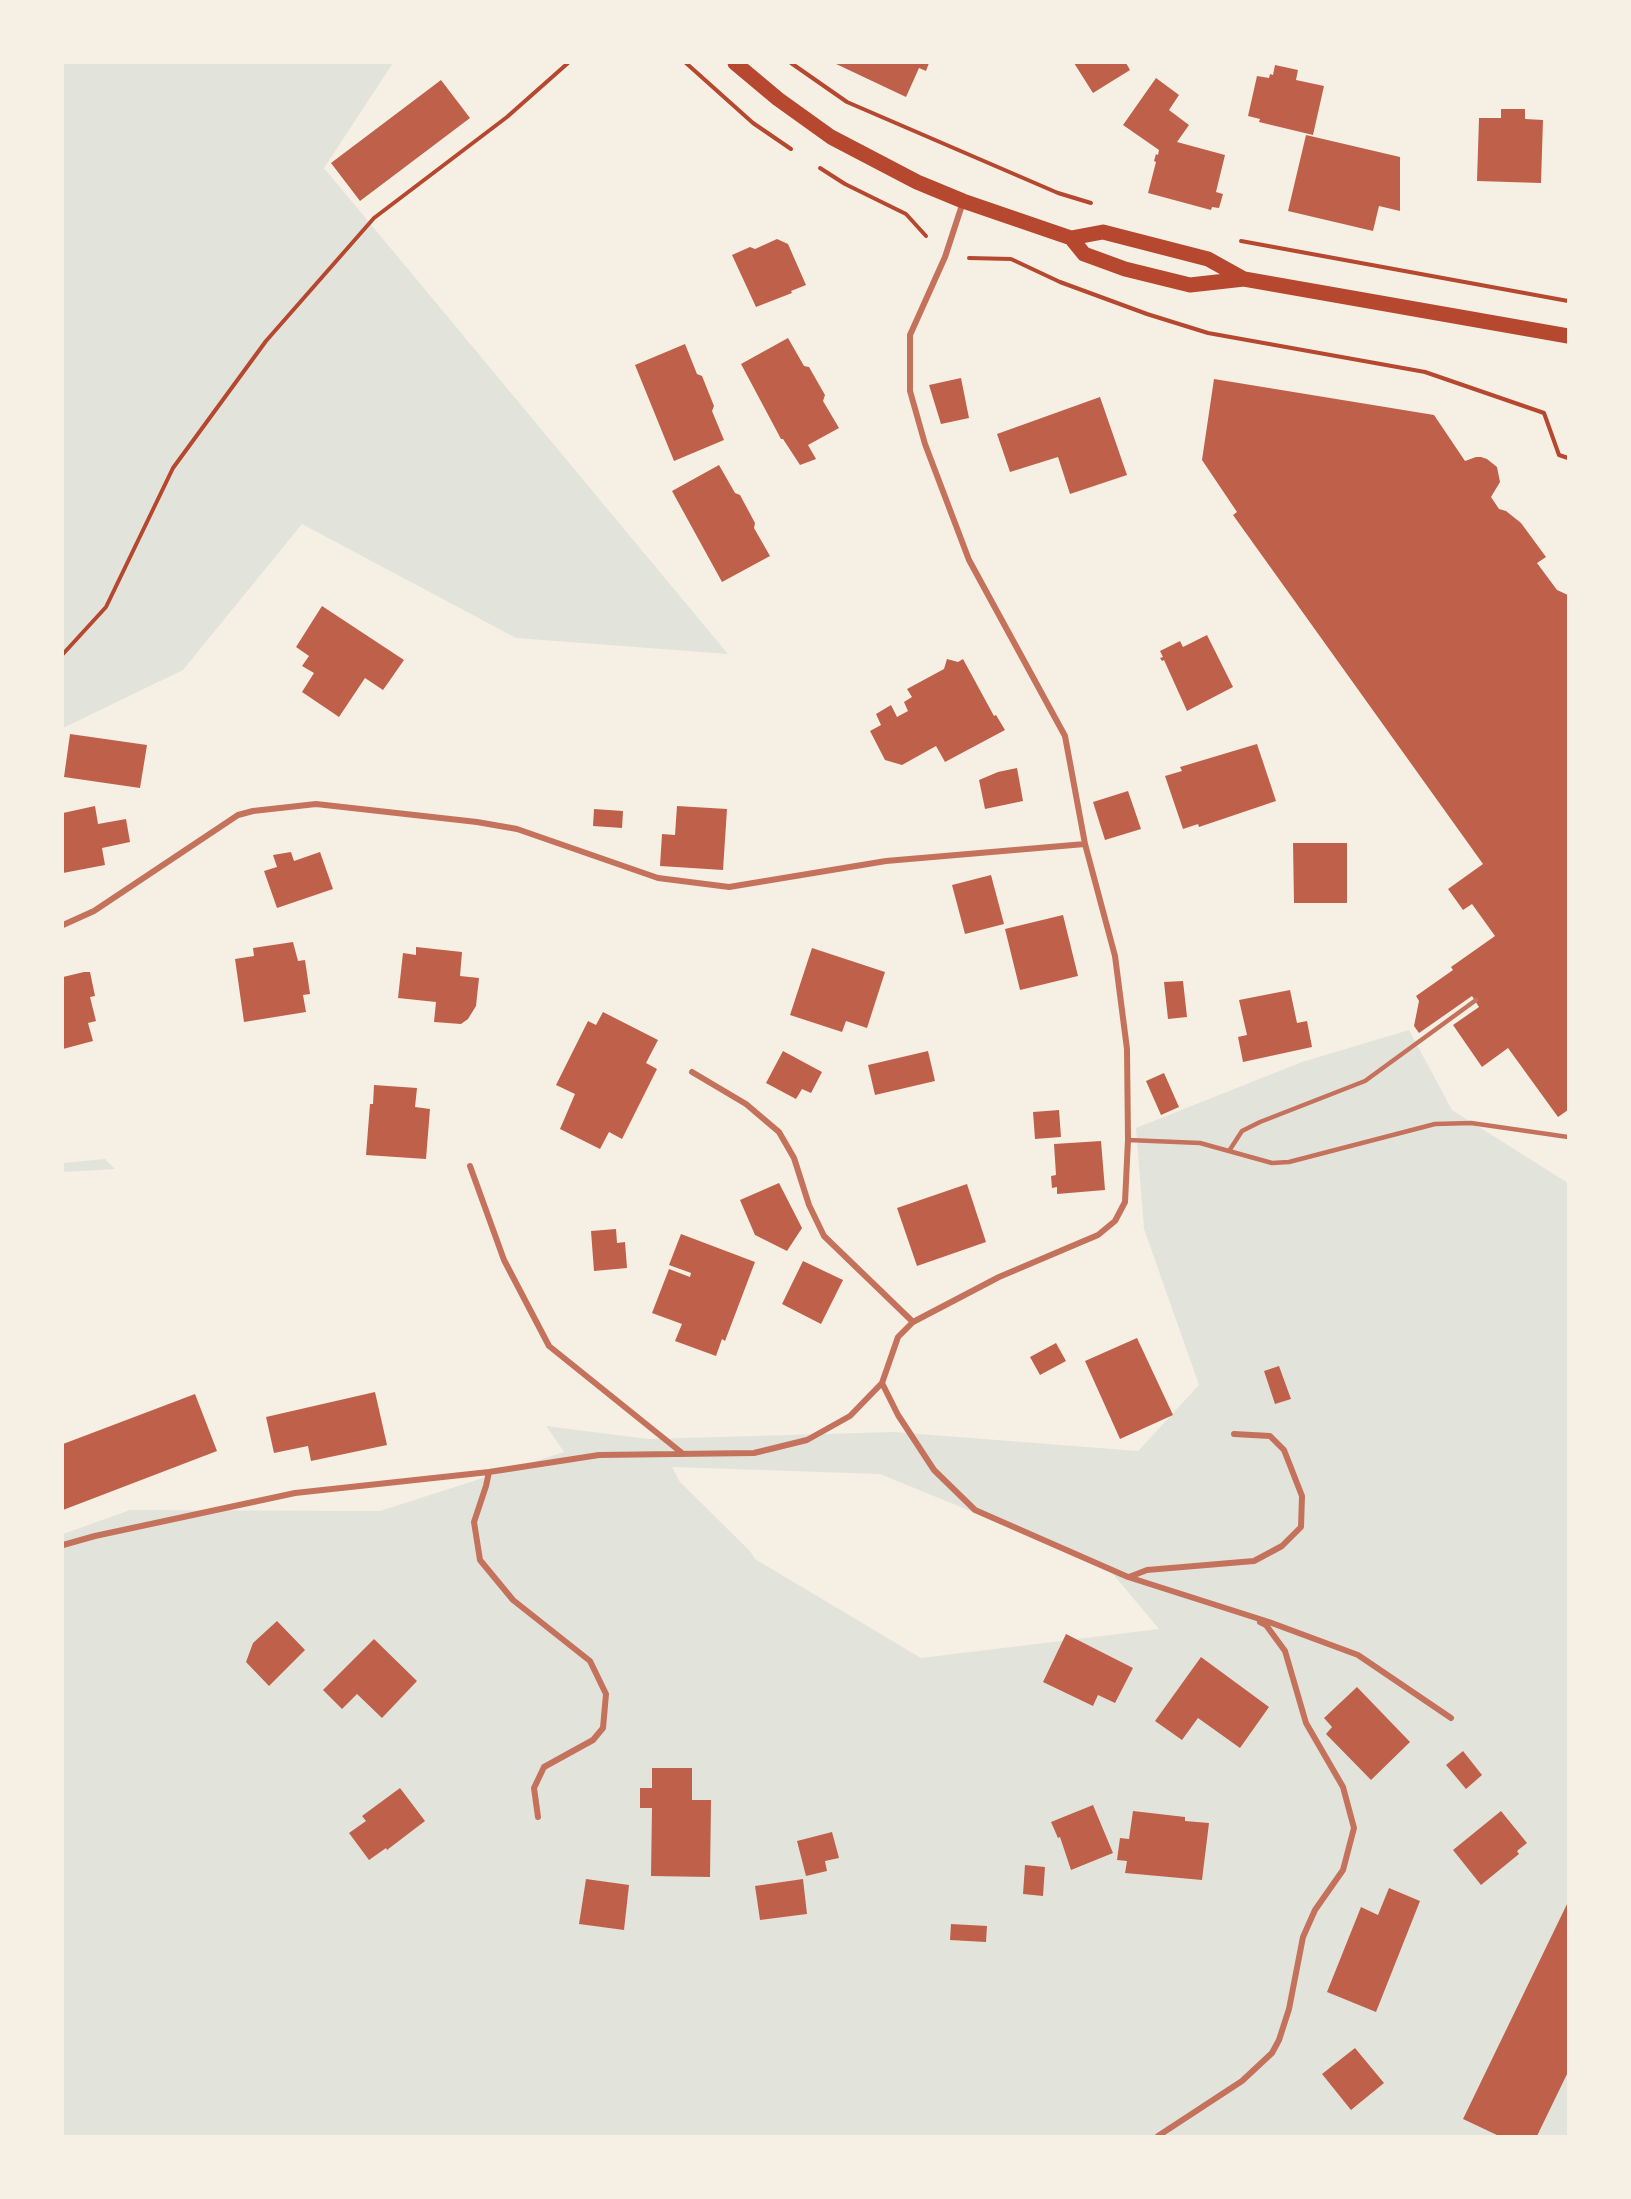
<!DOCTYPE html>
<html>
<head>
<meta charset="utf-8">
<style>
  body { margin:0 }
  #map { position:relative; width:1631px; height:2199px; overflow:hidden; background:#f6efe4; font-family:"PT Serif",serif }
  canvas { display:block }
  .frame { position:absolute; inset:0; border:64px solid #f6efe4; pointer-events:none }
</style>
</head>
<body>
<div id="map">
<canvas width="1631" height="2199"></canvas>
<div class="frame"></div>
</div>
<script>
const ctx = document.querySelector('canvas').getContext('2d');
ctx.lineJoin = 'round';
function fillPath(path, color) {
  ctx.fillStyle = color;
  ctx.fill(path, 'evenodd');
}
function toPath(rows) {
  const path = new Path2D();
  for (const r of rows) {
    path.moveTo(r[0], r[1]);
    for (let i = 2; i < r.length; i += 2) path.lineTo(r[i], r[i + 1]);
  }
  return path;
}
function stroke(path, color, width, dash) {
  ctx.strokeStyle = color;
  ctx.lineWidth = width;
  ctx.lineCap = dash ? 'butt' : 'round';
  ctx.setLineDash(dash || []);
  ctx.stroke(path);
}
fillPath(toPath([
  [63,63,393,63,324,168,728,654,516,638,302,524,183,670,63,728],
  [1409,1030,1452,1110,1568,1183,1568,2136,63,2136,63,1534,130,1510,380,1511,564,1452,546,1426,648,1439,894,1432,1138,1451,1199,1385,1144,1229,1136,1128,1302,1062],
  [672,1467,880,1474,1107,1567,1159,1629,921,1658,755,1559,750,1551,680,1482],
  [105,1159,115,1169,63,1172,63,1163]
]), '#e2e4dc');
fillPath(toPath([
  [834,63,929,63,926,71,919,68,906,97],
  [1074,63,1126,63,1130,70,1093,93],
  [1275,65,1298,70,1296,80,1324,86,1313,135,1259,122,1260,119,1248,116,1257,76,1269,78,1270,74,1273,75],
  [1156,78,1179,95,1169,110,1189,125,1177,142,1225,155,1216,192,1223,194,1219,208,1212,207,1211,210,1148,193,1156,162,1154,161,1156,154,1158,155,1159,150,1123,125],
  [441,80,470,118,360,201,331,163],
  [1501,109,1525,109,1525,119,1543,120,1541,183,1477,181,1479,118,1501,118],
  [1306,135,1400,157,1400,211,1379,206,1373,231,1288,211],
  [777,239,788,244,806,285,791,291,792,293,756,307,732,255,750,247,755,249],
  [788,338,804,366,809,367,825,395,823,401,839,428,808,445,816,459,800,465,783,439,781,439,741,364],
  [685,344,697,374,702,376,714,406,712,411,724,440,674,461,635,365],
  [961,378,969,418,941,424,929,385],
  [1214,379,1434,415,1465,461,1476,457,1481,457,1487,459,1497,467,1500,482,1491,497,1499,509,1506,511,1521,523,1546,557,1537,563,1557,590,1568,595,1568,1110,1558,1117,1508,1048,1482,1067,1453,1025,1479,1007,1472,996,1419,1033,1414,1026,1419,1001,1416,996,1453,970,1451,967,1495,936,1472,904,1463,910,1448,889,1483,864,1233,515,1237,512,1202,460],
  [1100,397,1127,475,1070,494,1058,457,1010,472,997,434],
  [719,465,735,493,740,495,755,523,754,528,770,556,722,582,672,491],
  [322,606,404,660,383,690,365,678,339,717,302,692,314,673,302,666,309,656,296,647],
  [1207,635,1233,687,1187,711,1164,660,1162,661,1160,658,1163,657,1160,651,1180,641,1183,647],
  [947,659,958,662,963,659,994,716,996,715,1005,730,945,762,936,746,902,765,885,760,870,731,881,725,876,714,891,705,897,717,908,711,904,702,912,697,907,689,944,669],
  [70,734,147,745,140,788,64,777],
  [1257,744,1276,801,1199,827,1198,824,1183,829,1165,776,1182,771,1180,767],
  [1017,768,1023,801,985,809,979,780,998,772],
  [1128,791,1141,829,1105,840,1093,802],
  [95,806,98,824,126,819,130,842,102,848,105,865,63,873,63,813],
  [677,806,727,809,723,870,660,866,662,834,675,835],
  [594,809,623,811,622,828,593,826],
  [1293,843,1347,843,1347,903,1294,903],
  [291,852,294,861,320,852,333,889,277,908,264,871,277,867,273,855],
  [991,875,1004,924,965,934,952,885],
  [1063,915,1078,976,1020,990,1005,929],
  [293,942,298,961,305,960,310,994,303,995,306,1012,244,1022,235,959,254,956,253,948],
  [416,947,462,952,460,976,479,978,476,1006,468,1019,461,1024,434,1022,436,1002,398,998,403,953,416,955],
  [812,948,885,972,867,1028,846,1021,842,1032,790,1015],
  [84,972,90,972,95,996,90,997,96,1021,88,1023,93,1041,63,1049,63,977],
  [1183,981,1187,1017,1168,1019,1164,982],
  [1290,990,1297,1023,1307,1021,1312,1047,1243,1062,1238,1037,1247,1035,1239,1000],
  [603,1012,658,1040,646,1063,657,1069,622,1139,609,1132,600,1149,560,1129,575,1094,556,1085,588,1021,596,1025],
  [783,1051,822,1072,811,1093,802,1089,796,1099,766,1083],
  [928,1051,935,1081,875,1095,868,1065],
  [1164,1073,1179,1107,1161,1115,1146,1081],
  [374,1085,417,1088,415,1107,430,1109,426,1159,366,1155,370,1104,373,1104],
  [1059,1110,1061,1137,1035,1139,1033,1112],
  [1101,1141,1105,1190,1057,1194,1057,1187,1052,1188,1051,1176,1056,1175,1054,1144],
  [779,1183,802,1228,787,1251,755,1235,740,1200],
  [967,1184,986,1242,917,1266,897,1208],
  [616,1229,617,1243,625,1242,627,1268,594,1271,591,1231],
  [681,1234,755,1262,725,1341,722,1339,716,1356,675,1341,682,1324,652,1313,669,1269,690,1277,691,1273,669,1265],
  [803,1261,843,1280,821,1324,782,1304],
  [1137,1338,1173,1415,1120,1439,1085,1361],
  [1056,1343,1066,1361,1040,1375,1030,1357],
  [1279,1366,1291,1399,1275,1404,1264,1371],
  [375,1392,387,1445,311,1461,308,1446,274,1453,266,1417],
  [195,1394,217,1451,63,1510,63,1444],
  [277,1621,305,1650,269,1686,246,1662,253,1643],
  [1066,1634,1133,1668,1115,1703,1098,1695,1093,1706,1043,1682],
  [374,1639,417,1681,382,1718,357,1694,342,1709,323,1690],
  [1201,1657,1269,1707,1240,1748,1198,1718,1182,1740,1155,1721],
  [1357,1687,1410,1742,1371,1780,1326,1734,1332,1727,1324,1718],
  [1463,1751,1482,1775,1466,1789,1446,1765],
  [652,1768,692,1768,692,1800,711,1800,710,1877,651,1876,652,1808,640,1808,640,1788,652,1788],
  [400,1788,425,1821,387,1850,386,1848,369,1860,349,1833,366,1821,362,1816],
  [1093,1805,1113,1853,1071,1870,1060,1837,1058,1838,1051,1822],
  [1133,1811,1185,1817,1185,1821,1209,1823,1202,1880,1125,1873,1127,1861,1117,1860,1120,1838,1129,1839],
  [1501,1811,1527,1843,1517,1851,1519,1854,1481,1885,1453,1850],
  [832,1832,839,1858,825,1861,827,1871,806,1876,797,1841],
  [1025,1865,1045,1867,1043,1896,1023,1894],
  [586,1879,629,1885,624,1930,579,1924],
  [803,1879,807,1914,760,1920,755,1886],
  [1389,1888,1420,1901,1376,2012,1327,1992,1361,1907,1378,1915],
  [1568,1902,1568,2072,1537,2136,1499,2136,1463,2119],
  [951,1924,987,1926,986,1942,950,1940],
  [1355,2048,1384,2083,1351,2110,1322,2074]
]), '#bf614a');
stroke(toPath([
  [686,63,753,123,791,149],
  [791,63,847,102,1058,193,1091,203],
  [820,168,845,184,906,214,926,236],
  [1241,241,1568,301],
  [969,258,1011,259,1060,282,1147,314,1208,333,1425,372,1544,413,1559,455,1568,458],
  [63,654,106,607,173,468,266,341,374,218,507,117,568,63]
]), '#b5482f', 4);
stroke(toPath([
  [1128,1140,1200,1143,1272,1163,1289,1162,1435,1124,1471,1123,1568,1137],
  [1229,1151,1242,1131,1260,1122,1365,1081,1476,1000]
]), '#c5725c', 4.5);
stroke(toPath([
  [63,925,94,911,238,815,253,811,316,804,477,822,517,829,658,878,729,887,886,861,1085,844,1065,736,969,560,925,444,910,391,910,335,945,257,963,202],
  [692,1072,746,1104,779,1132,794,1158,809,1205,824,1236,913,1322],
  [470,1166,504,1260,549,1346,682,1453],
  [882,1383,898,1415,934,1470,975,1510,1128,1577,1269,1622,1358,1655,1451,1718],
  [489,1472,486,1486,474,1522,480,1560,513,1600,590,1661,606,1694,603,1728,593,1740,544,1767,534,1788,538,1817],
  [63,1545,95,1536,295,1493,489,1472,599,1455,754,1453,807,1440,850,1416,882,1383,898,1337,913,1322,999,1277,1098,1235,1115,1221,1125,1202,1128,1140,1127,1049,1115,956,1085,844],
  [1129,1577,1147,1570,1254,1561,1282,1546,1301,1527,1302,1496,1284,1450,1270,1436,1234,1434],
  [1158,2136,1242,2081,1272,2053,1279,2040,1289,2009,1303,1937,1315,1910,1343,1870,1354,1828,1343,1787,1306,1723,1285,1651,1266,1625,1260,1622]
]), '#c5725c', 6);
stroke(toPath([
  [735,63,778,99,831,137,917,182,963,201,1071,238,1103,232,1208,259,1244,279],
  [1071,238,1084,254,1125,269,1190,285,1244,279,1568,336]
]), '#b5482f', 15);
</script>
</body>
</html>
